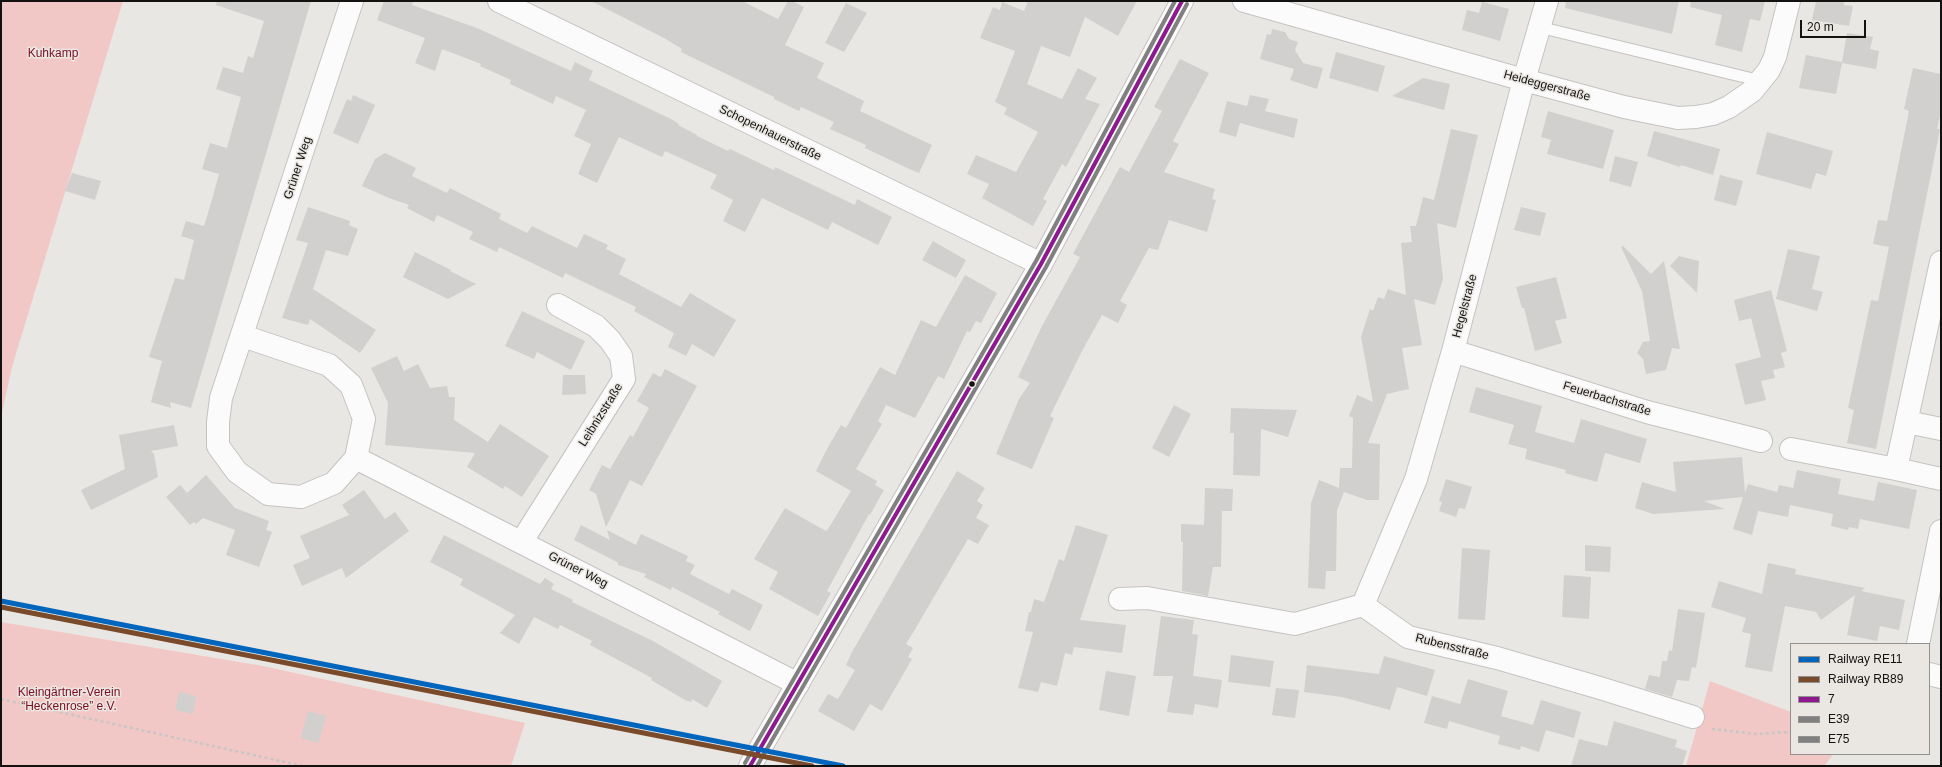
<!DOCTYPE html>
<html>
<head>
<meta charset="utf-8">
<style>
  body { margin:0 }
  #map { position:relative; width:1942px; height:767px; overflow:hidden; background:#e9e7e4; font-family:Helvetica,sans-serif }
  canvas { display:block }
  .frame { position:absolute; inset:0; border:2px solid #131211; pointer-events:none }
  .legend { position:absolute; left:1790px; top:643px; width:140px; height:112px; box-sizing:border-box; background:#eae7e3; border:1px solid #94928f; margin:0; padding:5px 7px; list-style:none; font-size:12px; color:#131211 }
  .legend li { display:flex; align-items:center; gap:8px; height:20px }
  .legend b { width:20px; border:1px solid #94928f }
  .scale { position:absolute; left:1800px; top:20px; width:66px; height:18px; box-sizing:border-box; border:2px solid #131211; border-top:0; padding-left:5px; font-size:12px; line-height:14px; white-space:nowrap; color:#131211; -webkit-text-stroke:3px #eae7e3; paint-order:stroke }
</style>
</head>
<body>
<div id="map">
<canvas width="1942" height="767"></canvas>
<div class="frame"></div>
<ul class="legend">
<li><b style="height:5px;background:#0065bd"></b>Railway RE11</li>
<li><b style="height:5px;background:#7a4b2a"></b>Railway RB89</li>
<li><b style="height:5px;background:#8d188f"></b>7</li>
<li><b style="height:5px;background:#808080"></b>E39</li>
<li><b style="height:5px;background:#808080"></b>E75</li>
</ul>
<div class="scale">20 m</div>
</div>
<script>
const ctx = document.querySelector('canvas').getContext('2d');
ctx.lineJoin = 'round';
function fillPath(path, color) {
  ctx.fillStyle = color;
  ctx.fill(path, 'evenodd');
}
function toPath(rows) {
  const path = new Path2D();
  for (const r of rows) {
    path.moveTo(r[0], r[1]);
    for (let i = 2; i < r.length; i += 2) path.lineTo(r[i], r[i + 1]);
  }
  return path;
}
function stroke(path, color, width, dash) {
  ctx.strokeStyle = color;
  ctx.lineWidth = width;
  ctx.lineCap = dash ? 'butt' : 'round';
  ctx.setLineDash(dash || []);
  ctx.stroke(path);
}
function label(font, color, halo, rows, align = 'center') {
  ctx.font = font + ' Helvetica,sans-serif';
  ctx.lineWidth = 3;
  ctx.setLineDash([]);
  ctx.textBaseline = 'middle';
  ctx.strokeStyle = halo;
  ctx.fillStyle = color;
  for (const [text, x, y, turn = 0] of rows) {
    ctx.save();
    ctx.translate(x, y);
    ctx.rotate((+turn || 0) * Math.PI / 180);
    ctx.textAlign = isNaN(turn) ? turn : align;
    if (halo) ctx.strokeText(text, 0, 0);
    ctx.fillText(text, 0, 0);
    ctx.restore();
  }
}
fillPath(toPath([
  [1,1,123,1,12,367,1,417],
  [1,622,263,666,525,723,511,766,1,766],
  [1710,681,1791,712,1791,754,1830,754,1832,756,1824,766,1686,766]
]), '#f1c8c5');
fillPath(toPath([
  [217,1,311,1,191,408,170,402,171,408,151,402,162,361,149,357,175,278,184,280,194,240,181,236,186,221,204,226,211,203,219,174,202,169,210,143,227,148,241,97,216,89,223,67,243,73,248,56,253,58,264,21,216,5],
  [384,1,413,1,412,5,477,28,571,71,575,62,593,71,589,80,671,119,679,124,678,125,697,135,697,136,728,151,730,149,774,170,775,167,855,205,857,199,892,217,878,245,832,222,828,230,762,198,745,232,723,221,733,200,710,188,717,175,665,151,662,157,619,137,597,183,578,174,591,144,574,136,586,110,556,96,553,104,510,84,511,80,480,66,481,64,442,49,435,71,415,63,425,38,377,20],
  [591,1,742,1,778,19,788,1,792,1,804,7,785,45,824,63,817,78,864,101,860,111,932,145,919,173,905,167,865,148,866,145,830,129,834,122,801,107,799,111,774,99,774,97,681,52,682,49,664,38],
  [1028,1,1137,1,1118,36,1085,17,1070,57,1041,46,1027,84,1062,99,1078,68,1097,78,1085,99,1100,104,1066,167,1062,164,1043,199,1047,201,1033,226,982,198,989,184,967,174,976,155,1016,172,1038,132,1004,114,1007,108,995,102,1015,51,980,38,993,7,1000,10,1002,2,1024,11],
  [1566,1,1679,1,1672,34,1565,8],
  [1691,1,1765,1,1760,21,1750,19,1742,52,1715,45,1722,15,1690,7],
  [1816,1,1844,1,1844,5,1853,6,1849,26,1812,20],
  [1482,2,1509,9,1500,41,1462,30,1467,10,1479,13],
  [846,3,867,13,844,52,825,43],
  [1272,29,1285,32,1289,39,1298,42,1295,50,1303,63,1323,68,1317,89,1290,80,1294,69,1260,59,1267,34,1271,35],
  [1847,33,1873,37,1870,49,1879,51,1876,69,1842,63,1836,94,1799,88,1806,55,1842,62],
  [1336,52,1385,66,1378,92,1329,78],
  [1180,59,1209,73,1173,141,1179,144,1164,172,1215,189,1212,199,1216,200,1207,232,1169,220,1158,250,1149,248,1120,301,1127,305,1118,323,1102,315,1082,351,1050,416,1054,418,1032,469,996,454,1019,399,1030,383,1018,377,1042,326,1080,257,1073,254,1120,167,1129,172,1162,111,1154,107],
  [1913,68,1941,74,1941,111,1937,129,1940,129,1876,449,1847,443,1854,410,1848,408,1871,300,1878,301,1889,247,1873,244,1878,220,1887,221,1909,111,1904,109],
  [1423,78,1450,84,1444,110,1392,96],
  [353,95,375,105,358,144,333,133,347,99,351,101],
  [1250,95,1269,99,1265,111,1298,119,1294,138,1240,123,1236,137,1219,132,1227,101,1247,106],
  [1548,111,1614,130,1603,169,1547,154,1551,140,1541,137],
  [1451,129,1478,135,1456,228,1437,223,1443,279,1435,305,1414,299,1422,345,1402,348,1409,389,1387,394,1368,443,1380,444,1379,500,1367,500,1344,492,1337,510,1336,571,1326,571,1325,589,1308,588,1311,503,1319,480,1339,488,1340,468,1352,468,1353,418,1349,416,1357,395,1373,402,1361,337,1370,309,1373,311,1378,297,1384,299,1388,289,1406,295,1401,243,1412,242,1410,226,1416,226,1423,197,1434,200],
  [1654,131,1720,149,1713,175,1681,165,1680,167,1647,156],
  [1767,132,1833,151,1826,176,1816,173,1811,189,1756,174],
  [385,153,416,168,412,176,447,193,450,188,501,214,499,219,527,233,532,226,577,248,584,234,597,240,608,245,606,249,626,259,619,274,681,307,690,293,736,320,714,357,692,344,686,356,668,347,674,333,634,311,636,307,565,273,563,278,499,247,497,252,469,239,473,232,437,215,434,222,407,208,409,205,389,198,362,186,375,159],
  [1615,156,1638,162,1631,187,1609,181],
  [72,173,101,181,95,200,65,191],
  [1720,175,1743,181,1736,206,1714,200],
  [308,207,350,221,349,225,358,229,348,256,326,250,313,289,376,330,360,353,310,319,308,325,282,318,308,243,296,240],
  [1521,207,1546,213,1540,236,1514,230],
  [933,241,966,260,956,278,922,260],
  [1623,246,1651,274,1664,261,1680,349,1672,348,1666,370,1646,374,1643,359,1637,353,1643,342,1650,341,1642,291,1621,247],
  [1788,249,1820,256,1812,289,1823,292,1817,311,1776,299],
  [415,252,451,270,450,271,476,284,448,299,403,277],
  [1679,256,1699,261,1697,293,1670,266],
  [965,275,997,293,981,323,976,321,970,332,967,331,944,379,938,376,915,418,886,405,878,421,882,424,856,469,877,481,875,485,884,490,870,515,869,514,827,591,831,593,818,616,769,589,778,572,754,559,785,508,826,531,828,529,851,491,816,471,828,447,841,425,846,428,880,367,895,375,921,320,936,327],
  [1556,277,1567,318,1555,321,1562,343,1535,351,1524,308,1522,308,1516,287],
  [1771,290,1787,351,1781,353,1785,367,1773,370,1775,378,1761,381,1766,400,1745,405,1735,364,1761,357,1751,318,1739,321,1734,300],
  [522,311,585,341,571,370,537,352,534,359,505,346],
  [397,356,404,371,418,364,430,388,447,386,449,397,455,397,454,420,488,442,500,424,549,456,522,497,505,486,503,489,467,467,475,453,385,445,388,403,371,368],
  [665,369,697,386,642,486,630,480,606,527,596,494,589,490,602,465,610,469,630,435,633,437,649,408,637,401,653,373,661,377],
  [563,375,585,375,586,394,562,395],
  [1476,387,1542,406,1535,432,1574,443,1581,419,1647,439,1640,463,1605,453,1597,482,1565,473,1566,470,1525,459,1527,449,1508,444,1514,425,1469,412],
  [1174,405,1191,414,1169,457,1152,448],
  [1231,408,1297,410,1288,437,1261,429,1260,476,1233,475,1234,433,1230,433],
  [174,425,178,446,151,451,154,454,158,477,91,510,81,490,125,469,119,435],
  [1742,457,1745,493,1748,484,1777,492,1779,485,1793,488,1797,470,1841,479,1838,494,1874,501,1878,482,1917,490,1909,529,1860,519,1858,529,1849,527,1848,530,1831,526,1833,514,1790,505,1788,517,1758,511,1752,535,1733,529,1743,497,1704,501,1725,509,1653,514,1635,508,1642,482,1676,492,1673,462],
  [957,471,985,488,977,501,983,505,976,518,989,525,978,544,968,539,914,631,906,644,913,648,908,657,912,659,882,711,870,704,854,731,818,711,828,694,838,699,855,670,846,665,852,652],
  [206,475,235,508,269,521,266,530,272,532,259,567,226,555,235,530,203,518,196,524,194,522,190,525,166,497,180,485,187,493],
  [1446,479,1472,487,1465,509,1459,508,1456,517,1439,511,1442,502,1439,501],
  [1205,488,1233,489,1232,511,1222,511,1221,567,1213,567,1208,596,1182,591,1183,542,1181,542,1181,524,1204,525],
  [364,490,385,519,395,512,409,531,346,578,342,568,302,586,293,565,310,558,300,536,349,515,342,505],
  [581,525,610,540,607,530,636,545,641,534,688,556,686,561,695,565,690,574,729,594,732,589,763,605,750,631,718,614,720,612,672,587,671,590,644,577,646,574,618,565,618,563,617,562,574,540],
  [1076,525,1108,535,1080,620,1126,625,1122,653,1074,647,1072,655,1065,653,1057,686,1041,682,1038,692,1018,688,1033,632,1025,631,1029,612,1031,612,1034,599,1044,602,1059,559,1064,561],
  [444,535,540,584,545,578,554,584,551,589,573,600,572,602,653,641,722,681,707,708,692,699,691,702,685,700,651,680,652,678,590,645,592,641,560,625,558,629,534,617,519,644,500,633,515,615,460,585,463,579,430,562],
  [1585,545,1611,547,1610,572,1585,571],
  [1462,548,1490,550,1485,620,1458,619],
  [1768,563,1796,569,1795,574,1865,588,1861,591,1905,600,1899,630,1880,626,1877,641,1847,635,1855,595,1821,620,1816,612,1785,606,1772,672,1745,667,1751,634,1742,632,1746,618,1711,607,1719,581,1762,594],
  [1564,575,1591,577,1589,619,1562,617],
  [1678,609,1705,613,1696,668,1692,667,1689,681,1677,680,1672,697,1645,689,1649,675,1660,677,1662,661,1667,661,1669,650,1672,651],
  [1161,616,1194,620,1192,634,1198,635,1193,676,1222,680,1218,708,1195,704,1193,715,1167,712,1173,676,1153,676],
  [1231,655,1274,661,1270,687,1228,682],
  [1384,656,1435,670,1427,696,1397,687,1390,710,1342,697,1304,692,1307,665,1379,674],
  [1106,671,1136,676,1129,716,1099,710],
  [1468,679,1508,691,1501,716,1533,725,1541,700,1581,712,1574,738,1546,730,1539,752,1521,746,1520,750,1498,744,1500,736,1449,721,1447,729,1424,723,1432,696,1460,704],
  [1276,688,1299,690,1295,718,1272,715],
  [179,692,196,696,193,714,175,710],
  [308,711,326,716,318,743,301,738],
  [1614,721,1677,740,1675,747,1687,751,1682,766,1571,766,1579,739,1607,746]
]), '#d1d0ce');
const service = toPath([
  [1539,27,1761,81]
]);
const minor = toPath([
  [499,1,1041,264],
  [1244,1,1524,80,1624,107,1678,118,1696,117,1713,114,1729,107,1752,91,1769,70,1775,57,1789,1],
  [243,336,329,365,351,385,364,419,356,458,334,483,301,497,268,494,237,472,218,446,218,422,221,398,352,1],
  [1453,351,1647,412,1761,441],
  [1907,422,1941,429],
  [1791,449,1896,469,1941,262],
  [356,458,798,684],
  [1896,469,1941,479],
  [522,541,624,379,621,356,610,340,596,326,558,305],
  [1120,599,1147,598,1295,624,1363,605,1408,637,1497,658,1600,688,1693,717],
  [1363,605,1416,479,1453,351,1524,80,1547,1],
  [1918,644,1941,531],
  [1929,674,1941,677]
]);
const tertiary = toPath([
  [750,766,1041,264,1182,1]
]);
stroke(service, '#c5c3c1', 13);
stroke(minor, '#c5c3c1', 24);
stroke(tertiary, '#c5c3c1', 24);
stroke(toPath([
  [1,699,303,766],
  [1712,729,1757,734,1791,732]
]), '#c7c6c5', 2.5, [3, 3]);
stroke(service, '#fcfbfb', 11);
stroke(minor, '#fcfbfb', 22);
stroke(tertiary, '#fcfbfb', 22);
stroke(toPath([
  [750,766,1041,264,1182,1]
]), '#8d188f', 4);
stroke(toPath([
  [757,766,1046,267,1187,4]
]), '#808080', 4);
stroke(toPath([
  [745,763,1036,261,1175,1]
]), '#808080', 4);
stroke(toPath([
  [1,601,843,766]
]), '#0065bd', 5);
stroke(toPath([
  [1,607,812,766]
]), '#7a4b2a', 5);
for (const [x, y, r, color] of [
  [972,384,3.5,"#131211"]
]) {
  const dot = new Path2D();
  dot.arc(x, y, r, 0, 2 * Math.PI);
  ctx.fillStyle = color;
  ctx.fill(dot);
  stroke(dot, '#eae7e3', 1.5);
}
label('12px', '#7c0d1d', '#eae7e3', [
  ["Kuhkamp",53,54],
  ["Kleingärtner-Verein",69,693],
  ["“Heckenrose” e.V.",69,707]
]);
label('12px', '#131211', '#eae7e3', [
  ["Heideggerstraße",1547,86,15],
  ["Schopenhauerstraße",770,133,26],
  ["Grüner Weg",298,168,-72],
  ["Hegelstraße",1465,306,-75],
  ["Feuerbachstraße",1607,399,17],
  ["Leibnizstraße",601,415,-58],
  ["Grüner Weg",578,570,27],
  ["Rubensstraße",1452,647,14]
]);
</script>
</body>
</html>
